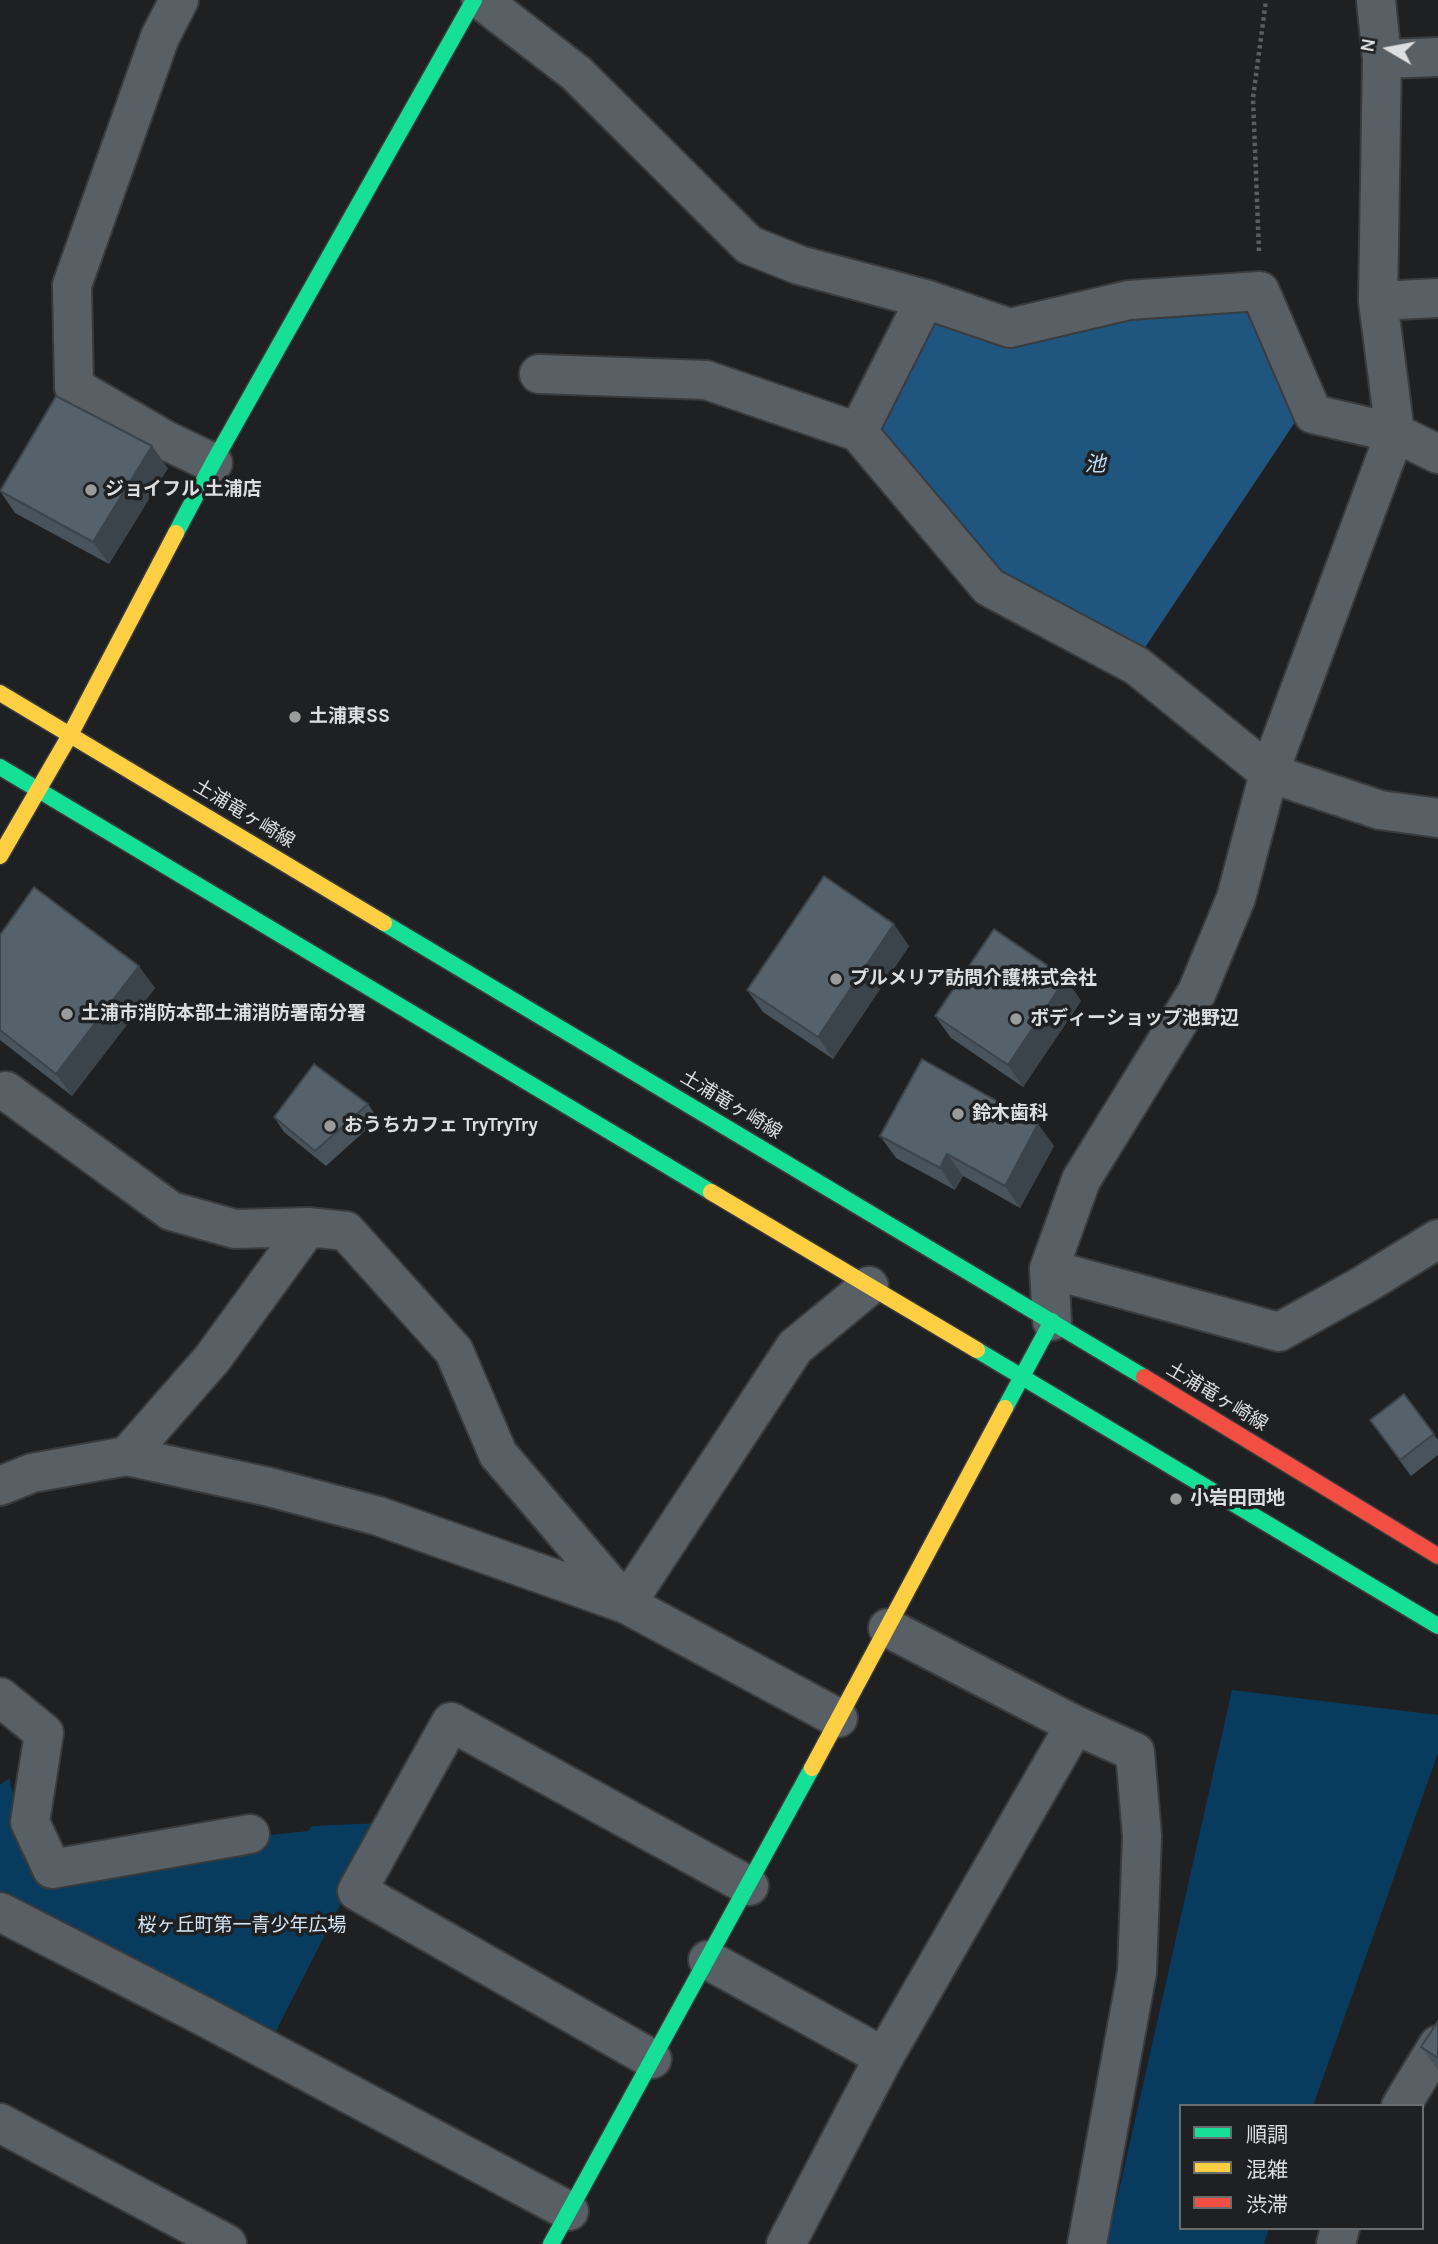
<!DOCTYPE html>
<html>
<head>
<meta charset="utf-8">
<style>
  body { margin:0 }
  #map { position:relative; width:1438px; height:2244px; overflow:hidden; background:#1f2021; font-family:Karla,"Noto Sans JP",sans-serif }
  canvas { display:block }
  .legend { position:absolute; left:1179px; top:2104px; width:245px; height:126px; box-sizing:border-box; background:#1e2022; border:2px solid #6a6c6e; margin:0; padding:9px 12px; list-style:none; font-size:21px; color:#dddedf }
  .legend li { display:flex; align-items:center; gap:14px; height:35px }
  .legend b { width:35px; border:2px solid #6a6c6e }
  .north { position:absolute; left:1354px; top:14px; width:70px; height:70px; -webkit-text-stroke:5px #1e2022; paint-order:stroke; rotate:280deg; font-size:19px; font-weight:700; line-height:28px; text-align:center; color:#dddedf }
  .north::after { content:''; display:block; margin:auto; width:24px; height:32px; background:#dddedf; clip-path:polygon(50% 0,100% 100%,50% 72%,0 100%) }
</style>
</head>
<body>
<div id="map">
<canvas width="1438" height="2244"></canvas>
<ul class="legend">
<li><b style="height:9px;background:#16e098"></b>順調</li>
<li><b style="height:9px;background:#ffcf43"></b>混雑</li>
<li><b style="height:9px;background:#f24e42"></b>渋滞</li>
</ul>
<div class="north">N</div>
</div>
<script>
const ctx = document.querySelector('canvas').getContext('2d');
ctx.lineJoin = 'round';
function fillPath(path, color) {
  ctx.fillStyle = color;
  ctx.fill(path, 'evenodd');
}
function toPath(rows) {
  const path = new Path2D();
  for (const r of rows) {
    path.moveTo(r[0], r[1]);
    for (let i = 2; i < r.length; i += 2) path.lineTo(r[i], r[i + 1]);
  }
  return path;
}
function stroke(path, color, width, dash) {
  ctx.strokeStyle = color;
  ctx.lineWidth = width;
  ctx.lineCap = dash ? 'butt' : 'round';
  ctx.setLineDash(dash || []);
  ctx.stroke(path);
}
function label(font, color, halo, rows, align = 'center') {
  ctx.font = font + ' Karla,"Noto Sans JP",sans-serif';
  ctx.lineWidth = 7;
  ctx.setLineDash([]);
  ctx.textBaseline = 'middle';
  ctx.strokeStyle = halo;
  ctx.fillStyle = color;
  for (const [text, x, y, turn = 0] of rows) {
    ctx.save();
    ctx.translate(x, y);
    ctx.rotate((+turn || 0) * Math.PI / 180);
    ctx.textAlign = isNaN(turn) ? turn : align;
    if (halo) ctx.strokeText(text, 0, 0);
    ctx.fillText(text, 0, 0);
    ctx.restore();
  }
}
fillPath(toPath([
  [1232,1690,1438,1715,1438,1753,1313,2106,1181,2106,1181,2228,1269,2228,1264,2244,1107,2244],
  [9,1778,25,1840,52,1883,222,1850,270,1835,308,1831,312,1826,382,1823,275,2033,0,1892,0,1785]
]), '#083c5e');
fillPath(toPath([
  [1256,300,1301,413,1142,652,997,575,871,430,931,313,1132,312]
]), '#1e5680');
const street = toPath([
  [179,0,160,37,72,285,74,387,165,440,213,463],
  [481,0,576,73,749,245,799,265,925,299,1010,328,1129,300,1260,291,1313,414,1395,433,1438,454],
  [1382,59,1438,57],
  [1378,301,1438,298],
  [539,374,706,380,858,432,989,587,1137,666,1269,773,1380,810,1438,818],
  [858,432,925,299],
  [6,1091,171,1211,235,1229,308,1227,346,1231,454,1351,498,1454,626,1604,838,1718],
  [1049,1269,1279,1332,1365,1284,1438,1239],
  [1052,1321,1049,1269,1081,1180,1197,992,1236,898,1269,773,1395,433,1378,301,1382,59,1376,0],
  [127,1456,212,1359,308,1227],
  [0,1486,32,1473,127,1456,269,1487,378,1516,626,1604,795,1347,869,1286],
  [888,1628,1075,1725],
  [0,1697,44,1733,30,1822,52,1869,250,1834],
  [0,1912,203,2016,569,2211],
  [708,1960,884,2057],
  [652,2059,357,1891,451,1722,749,1886],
  [1401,2106,1438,2045],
  [0,2123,227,2244],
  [786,2244,884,2057,1075,1725,1135,1752,1142,1836,1137,1972,1087,2244],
  [1336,2244,1340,2228]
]);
const fast = toPath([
  [176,533,213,463,474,0],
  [0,767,711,1192],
  [384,923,1144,1377],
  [977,1350,1438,1626],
  [1005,1408,1052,1321],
  [551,2244,812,1768]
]);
const slow = toPath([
  [0,693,384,923],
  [0,856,70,735,176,533],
  [711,1192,977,1350],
  [812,1768,1005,1408]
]);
const jam = toPath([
  [1144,1377,1438,1556]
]);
stroke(street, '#3a3b3c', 42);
stroke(fast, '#3a3b3c', 19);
stroke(slow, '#3a3b3c', 19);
stroke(jam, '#3a3b3c', 19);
stroke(toPath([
  [1259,251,1253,98,1266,0]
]), '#5a5d62', 4.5, [3.5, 3.5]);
stroke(street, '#586066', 38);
stroke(fast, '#16e098', 16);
stroke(slow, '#ffcf43', 16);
stroke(jam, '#f24e42', 16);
fillPath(toPath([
  [168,468,109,564,15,513,0,491],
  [0,935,155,988,72,1096,0,1040],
  [909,946,833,1059,763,1012,747,990],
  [1081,1001,1023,1087,951,1038,935,1016],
  [368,1104,378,1119,326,1166,284,1132,274,1117],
  [1038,1124,1054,1146,1020,1208,963,1176,955,1190,896,1158,880,1136],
  [1404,1394,1438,1440,1438,1455,1411,1476,1370,1420],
  [1438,2021,1438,2070,1421,2047]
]), '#49535c');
fillPath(toPath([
  [152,446,168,468,109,564,93,542],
  [894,924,909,946,833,1059,818,1037],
  [139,966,155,988,72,1096,56,1074],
  [1066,978,1081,1001,1023,1087,1008,1065],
  [1038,1124,1054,1146,1020,1208,1005,1186],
  [947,1154,963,1176,955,1190,940,1168]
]), '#3c444b');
const building = toPath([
  [56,396,152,446,93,542,0,491,56,396],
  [824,876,894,924,818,1037,747,990,824,876],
  [34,887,139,966,56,1074,0,1030,0,935,34,887],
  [994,929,1066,978,1008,1065,935,1016,994,929],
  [922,1059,1038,1124,1005,1186,947,1154,940,1168,880,1136,922,1059],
  [314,1064,368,1104,315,1151,274,1117,314,1064],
  [1404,1394,1434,1434,1400,1460,1370,1420,1404,1394],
  [1438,2021,1438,2058,1421,2047,1438,2021]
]);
fillPath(building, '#55616b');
stroke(building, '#3c444b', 2);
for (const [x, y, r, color] of [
  [91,490,7,"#9a9c9c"],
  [295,717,7,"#9a9c9c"],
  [836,979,7,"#9a9c9c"],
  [67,1014,7,"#9a9c9c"],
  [1016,1019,7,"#9a9c9c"],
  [958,1114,7,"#9a9c9c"],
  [330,1126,7,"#9a9c9c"],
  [1176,1499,7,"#9a9c9c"]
]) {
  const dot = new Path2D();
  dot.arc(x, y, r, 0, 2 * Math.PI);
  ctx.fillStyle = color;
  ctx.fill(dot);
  stroke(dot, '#1e2022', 2.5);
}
label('bold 19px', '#dddedf', '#1e2022', [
  ["ジョイフル 土浦店",105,490],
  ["土浦東SS",309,717],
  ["プルメリア訪問介護株式会社",850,979],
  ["土浦市消防本部土浦消防署南分署",81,1014],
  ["ボディーショップ池野辺",1030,1019],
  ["鈴木歯科",972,1114],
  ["おうちカフェ TryTryTry",344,1126],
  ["小岩田団地",1190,1499]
], 'left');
label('19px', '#dddedf', '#1e2022', [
  ["土浦竜ヶ崎線",244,814,31],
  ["土浦竜ヶ崎線",731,1105,31],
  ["土浦竜ヶ崎線",1217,1397,31]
]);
label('19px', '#d6e6f4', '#1e2022', [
  ["桜ヶ丘町第一青少年広場",242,1926]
]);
label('italic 21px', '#c0dffb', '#1e2022', [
  ["池",1095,465]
]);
</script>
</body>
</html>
